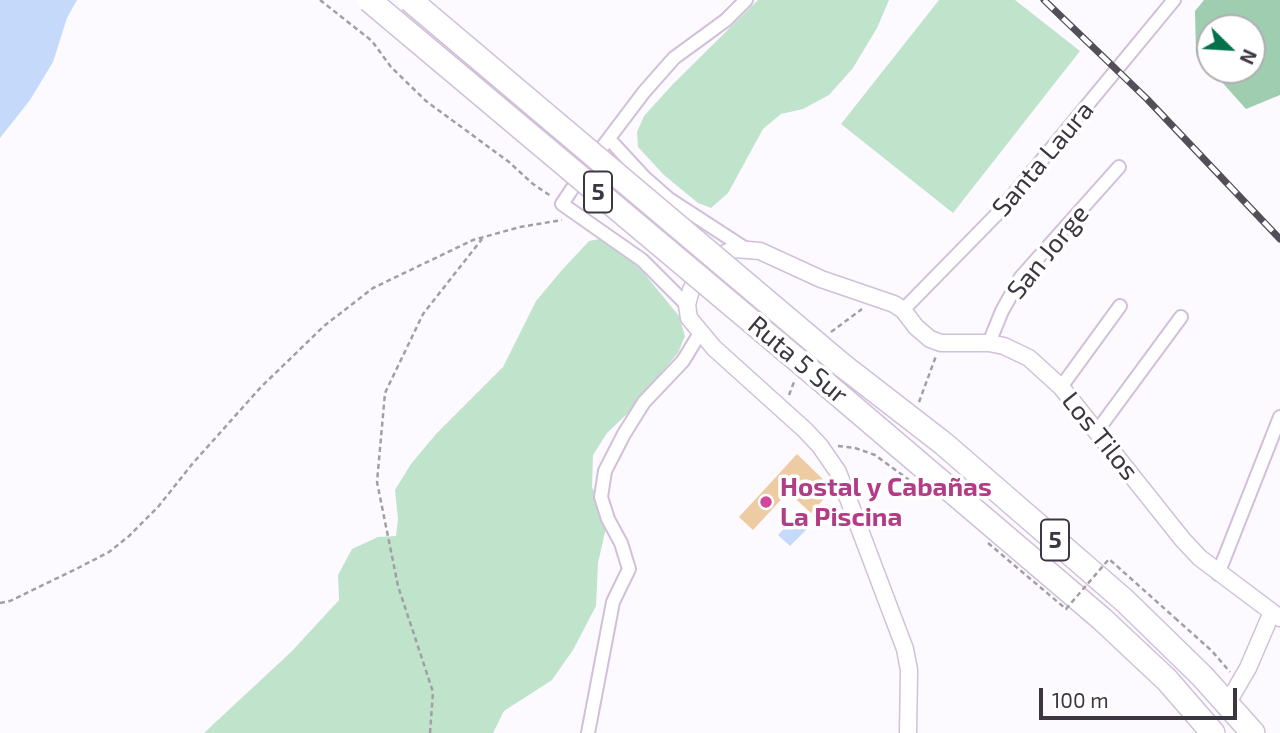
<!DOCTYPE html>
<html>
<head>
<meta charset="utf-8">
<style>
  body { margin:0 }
  #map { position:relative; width:1280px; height:733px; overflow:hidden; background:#fdfaff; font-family:"Exo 2",sans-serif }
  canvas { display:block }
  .north { position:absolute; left:1196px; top:14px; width:70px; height:70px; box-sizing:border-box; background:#fff; border:2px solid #b1afb3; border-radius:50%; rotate:114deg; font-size:19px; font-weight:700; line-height:28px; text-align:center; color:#3c3640 }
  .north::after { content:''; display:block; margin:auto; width:24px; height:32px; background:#03724b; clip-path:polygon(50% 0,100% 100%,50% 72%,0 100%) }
  .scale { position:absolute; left:1039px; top:688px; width:198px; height:32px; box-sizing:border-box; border:4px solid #3c3640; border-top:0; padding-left:9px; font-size:21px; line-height:24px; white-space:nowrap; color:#3c3640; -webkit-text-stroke:5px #fff; paint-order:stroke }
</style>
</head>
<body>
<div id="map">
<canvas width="1280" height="733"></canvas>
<div class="north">N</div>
<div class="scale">100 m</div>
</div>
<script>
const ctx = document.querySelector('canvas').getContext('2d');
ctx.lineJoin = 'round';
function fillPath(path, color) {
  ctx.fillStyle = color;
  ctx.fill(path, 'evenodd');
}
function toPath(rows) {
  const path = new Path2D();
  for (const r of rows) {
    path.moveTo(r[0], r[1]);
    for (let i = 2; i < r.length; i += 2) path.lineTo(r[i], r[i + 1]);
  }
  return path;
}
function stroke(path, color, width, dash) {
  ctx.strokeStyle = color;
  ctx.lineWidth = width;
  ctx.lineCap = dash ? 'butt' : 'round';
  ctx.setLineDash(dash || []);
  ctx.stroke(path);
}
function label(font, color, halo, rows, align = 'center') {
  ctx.font = font + ' "Exo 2",sans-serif';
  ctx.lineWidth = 7;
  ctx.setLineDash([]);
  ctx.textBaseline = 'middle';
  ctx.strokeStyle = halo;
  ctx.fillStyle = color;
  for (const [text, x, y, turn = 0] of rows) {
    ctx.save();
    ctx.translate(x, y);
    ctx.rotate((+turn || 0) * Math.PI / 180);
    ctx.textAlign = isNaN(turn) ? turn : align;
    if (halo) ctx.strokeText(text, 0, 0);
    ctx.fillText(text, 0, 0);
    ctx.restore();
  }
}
fillPath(toPath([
  [758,0,889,0,877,28,853,68,829,95,803,109,781,114,763,129,728,193,711,208,698,203,664,175,638,147,637,132,644,116,673,84],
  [939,0,1015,0,1080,51,953,213,841,124],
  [605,238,643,272,679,316,685,336,678,353,627,414,607,433,593,455,592,487,608,519,598,563,596,606,573,650,552,680,504,711,493,733,204,733,292,651,339,600,338,575,352,549,378,537,396,536,398,519,395,490,411,464,436,434,503,367,536,301,562,270,589,241]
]), '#c0e3cb');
fillPath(toPath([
  [1204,0,1280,0,1280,95,1246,109,1211,70,1252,70,1252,28,1210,28,1210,69,1196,54,1195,11]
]), '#9fcdaf');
fillPath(toPath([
  [0,0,77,0,67,18,53,62,30,100,0,138],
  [795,517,807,529,790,546,778,535]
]), '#c5d9fb');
fillPath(toPath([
  [797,454,833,489,811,513,788,492,753,530,739,517]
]), '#edcba3');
const minor = toPath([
  [609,139,644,177,669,199,746,249],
  [687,305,642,260,562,204,582,174,644,92,674,58,726,20,746,0],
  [903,310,999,212,1174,0],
  [989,343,1002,311,1021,277,1119,167],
  [1061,387,1120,306],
  [1097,431,1181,317],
  [1218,574,1280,417],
  [588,733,613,602,629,569,621,543,608,519,601,497,605,471,624,434,644,402,683,361,700,333]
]);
const tertiary = toPath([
  [1227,704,1248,668,1272,612],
  [908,733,909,670,905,649,838,472,820,446,805,430,714,348,689,318,687,305,691,290,699,276,721,255,735,249,760,251,821,279,894,304,903,310,916,327,930,339,941,343,989,343,1004,346,1029,358,1061,387,1183,540,1200,558,1280,618]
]);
const motorway = toPath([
  [842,365,944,444,1125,601,1202,676,1253,733],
  [826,384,1102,619,1167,680,1213,733]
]);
stroke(minor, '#d0c0d9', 16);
stroke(tertiary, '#d0c0d9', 19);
stroke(motorway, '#d0c0d9', 26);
stroke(toPath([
  [320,0,372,41,391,67,426,101,509,162,533,184,551,196],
  [831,332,862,309],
  [789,395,794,382],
  [919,402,936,356],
  [838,446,855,448,875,455,909,480],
  [0,603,10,601,78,568,109,552,129,536,158,507,193,463,261,387,324,326,373,288,473,240,520,227,562,220],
  [1175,618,1212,651,1230,672],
  [430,733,433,692,398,586,377,482,385,393,423,314,482,239]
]), '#a29ea5', 2.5, [5, 3.5]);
stroke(minor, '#fff', 12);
stroke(tertiary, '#fff', 16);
stroke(motorway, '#fff', 23);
const rail = toPath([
  [1044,0,1147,99,1280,239]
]);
stroke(rail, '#544e58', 7);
stroke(rail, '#fff', 4.5, [13]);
const motorwayBridge = toPath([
  [369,0,826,384],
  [410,0,842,365]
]);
stroke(motorwayBridge, '#d0c0d9', 26, []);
stroke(toPath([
  [988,543,1066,609,1109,559,1175,618]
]), '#a29ea5', 2.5, [5, 3.5]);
stroke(motorwayBridge, '#fff', 23);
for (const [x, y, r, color] of [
  [766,502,7,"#d1479c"]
]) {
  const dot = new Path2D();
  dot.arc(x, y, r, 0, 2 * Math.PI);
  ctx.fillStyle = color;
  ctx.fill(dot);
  stroke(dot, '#fff', 2.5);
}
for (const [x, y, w] of [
  [598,192,28],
  [1055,540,28]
]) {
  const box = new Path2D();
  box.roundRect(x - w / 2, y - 20.5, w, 41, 5);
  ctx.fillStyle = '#fff';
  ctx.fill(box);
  stroke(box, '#3c3640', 2);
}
label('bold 24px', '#3c3640', null, [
  ["5",598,192],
  ["5",1055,540]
]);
label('26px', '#3c3640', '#fff', [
  ["Santa Laura",1043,159,-50],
  ["San Jorge",1048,252,-51],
  ["Ruta 5 Sur",798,360,40],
  ["Los Tilos",1100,436,51]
]);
label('bold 26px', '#b23c85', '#fff', [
  ["Hostal y Cabañas",780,487],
  ["La Piscina",780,517]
], 'left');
</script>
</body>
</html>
